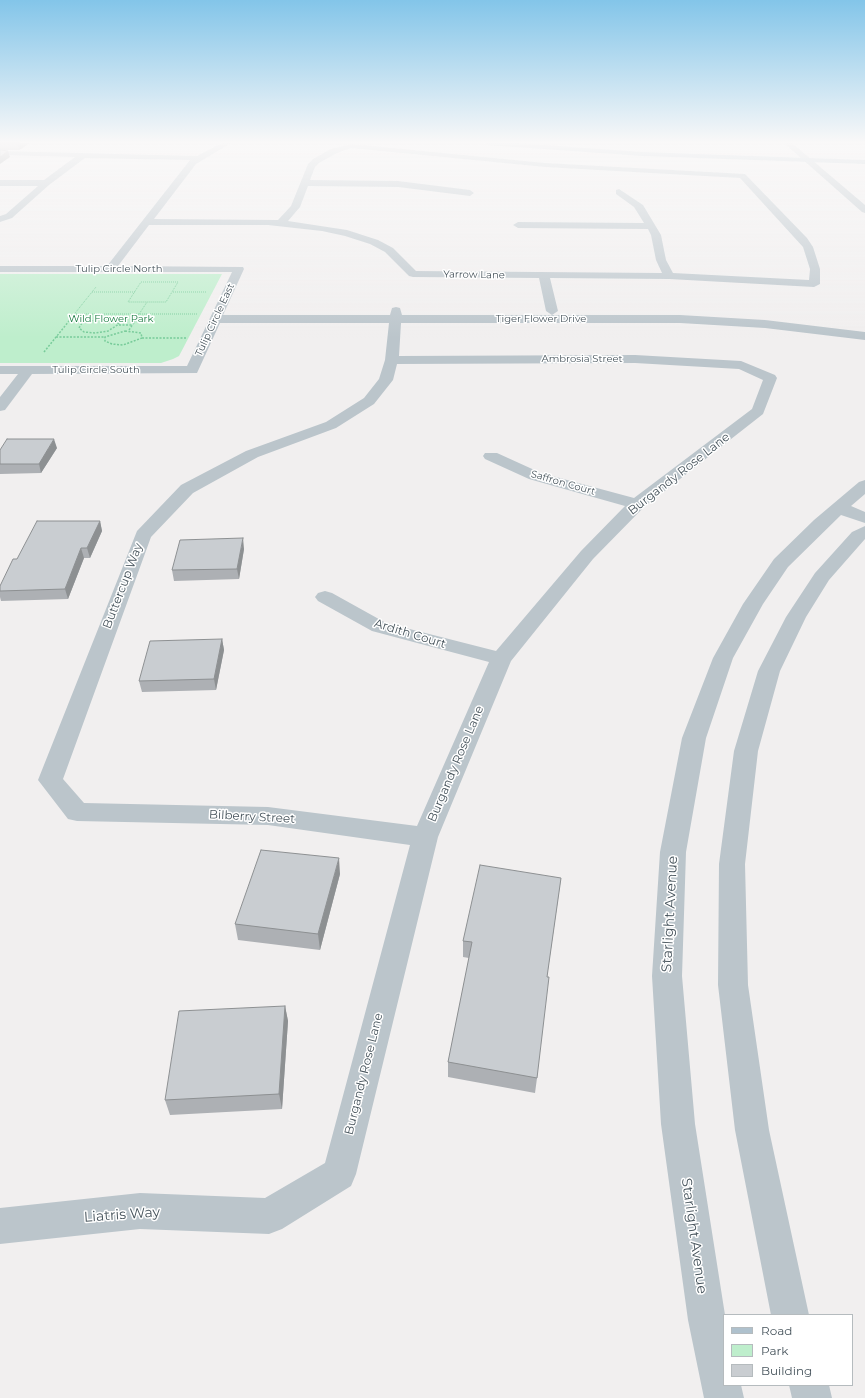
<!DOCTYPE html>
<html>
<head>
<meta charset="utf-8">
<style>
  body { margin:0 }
  #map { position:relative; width:865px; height:1398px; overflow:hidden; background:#f1efef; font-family:Montserrat,sans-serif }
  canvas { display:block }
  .legend { position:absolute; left:723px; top:1314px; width:130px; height:72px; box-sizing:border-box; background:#fff; border:1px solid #b5bbbe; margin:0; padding:5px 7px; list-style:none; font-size:12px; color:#47545c }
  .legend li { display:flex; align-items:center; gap:8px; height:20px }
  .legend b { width:20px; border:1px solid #b5bbbe }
</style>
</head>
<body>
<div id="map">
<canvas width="865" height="1398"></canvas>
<ul class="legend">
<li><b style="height:5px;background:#afc1cd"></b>Road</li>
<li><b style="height:11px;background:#beeecc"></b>Park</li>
<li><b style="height:11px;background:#c9cdd1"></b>Building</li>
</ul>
</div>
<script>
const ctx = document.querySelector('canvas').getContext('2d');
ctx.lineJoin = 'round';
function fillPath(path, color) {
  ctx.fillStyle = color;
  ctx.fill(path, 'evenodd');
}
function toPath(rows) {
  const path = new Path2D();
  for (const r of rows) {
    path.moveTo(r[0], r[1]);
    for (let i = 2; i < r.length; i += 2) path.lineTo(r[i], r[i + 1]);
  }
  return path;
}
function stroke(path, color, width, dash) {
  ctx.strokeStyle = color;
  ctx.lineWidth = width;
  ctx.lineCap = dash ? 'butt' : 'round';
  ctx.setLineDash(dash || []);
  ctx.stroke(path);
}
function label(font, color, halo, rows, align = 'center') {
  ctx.font = font + ' Montserrat,sans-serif';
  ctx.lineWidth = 3;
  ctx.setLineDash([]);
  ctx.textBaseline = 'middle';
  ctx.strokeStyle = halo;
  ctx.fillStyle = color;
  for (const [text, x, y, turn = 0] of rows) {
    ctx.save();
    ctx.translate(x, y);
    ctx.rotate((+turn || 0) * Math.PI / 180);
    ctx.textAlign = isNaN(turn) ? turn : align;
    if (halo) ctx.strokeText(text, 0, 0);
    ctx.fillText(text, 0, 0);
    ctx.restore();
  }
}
fillPath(toPath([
  [0,274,222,274,179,356,173,359,161,363,0,363]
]), '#beeecc');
stroke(toPath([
  [141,282,178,282,166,302,128,302,141,282],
  [92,292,135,292],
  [173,292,206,292],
  [74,314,198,314],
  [68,322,96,287],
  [88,322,99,319,111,319,117,322],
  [134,322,147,302]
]), '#77cb99', 1, [1, 1]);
stroke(toPath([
  [92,321,82,323,79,328,84,332,95,333,108,331,119,324,115,321],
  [119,325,133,325],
  [129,330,135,321],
  [125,331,141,333,142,338,123,345,112,344,105,341,105,337,125,331],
  [56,337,105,337],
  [142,338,186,338],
  [44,352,69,321]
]), '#77cb99', 1.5, [2, 1.5]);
fillPath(toPath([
  [222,143,231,143,196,164,154,219,278,220,291,206,308,164,313,159,331,149,351,144,545,163,745,174,807,238,813,247,820,269,820,284,814,287,669,279,550,278,558,311,552,315,546,311,539,278,413,277,409,276,385,252,370,244,345,236,322,231,268,225,149,225,118,266,243,267,244,269,223,315,390,315,392,308,396,307,400,308,402,315,680,315,765,320,865,332,865,340,765,328,680,323,401,323,399,356,635,355,741,361,775,375,777,378,763,414,643,508,593,559,511,661,438,837,356,1174,351,1186,282,1229,269,1234,140,1229,0,1244,0,1208,140,1193,265,1198,325,1163,410,845,268,825,77,821,68,819,38,780,137,531,181,485,246,451,326,422,364,398,379,379,385,360,389,323,220,323,197,373,32,374,5,410,0,411,0,397,18,374,0,374,0,366,187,366,232,272,0,272,0,266,107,266,190,160,85,158,49,185,12,218,0,222,0,216,6,214,38,186,0,186,0,180,44,180,75,157,0,155,0,151,197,156,222,143],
  [351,148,545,167,740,178,803,247,810,269,809,280,673,273,666,260,661,235,643,205,619,189,616,190,616,194,634,207,644,223,518,222,513,225,518,228,648,229,651,235,656,260,662,273,416,271,393,248,378,240,347,230,288,221,300,207,308,186,398,187,470,196,474,193,470,190,398,181,310,180,315,167,319,163,337,153,351,148],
  [635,363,739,369,763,380,752,409,634,498,541,473,497,453,485,453,483,456,485,459,529,479,625,506,581,551,496,651,386,623,332,593,325,591,318,593,315,597,318,601,372,631,489,662,417,826,268,807,84,803,63,779,151,537,193,493,258,457,336,428,374,404,393,380,397,364,635,363],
  [784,143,792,143,865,205,865,213,862,212,784,143],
  [865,480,865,494,851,506,865,512,865,523,841,515,788,567,763,604,733,658,706,738,686,852,682,976,695,1124,725,1315,724,1385,741,1385,744,1398,704,1398,688,1320,661,1124,652,976,660,852,682,738,713,658,743,604,774,559,814,520,859,482,865,480],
  [865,526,865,539,829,580,806,617,780,671,758,751,745,864,748,985,769,1130,809,1315,771,1315,735,1130,718,985,719,864,734,751,758,671,786,617,815,573,852,532,865,526],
  [789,1385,829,1385,832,1398,792,1398,789,1385]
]), '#bbc5cb');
fillPath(toPath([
  [484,143,515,143,642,152,865,160,865,164,642,156,488,145,484,143]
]), '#afc1cd');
fillPath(toPath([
  [0,143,30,143,19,150,0,150],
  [57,448,41,473,0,474,0,450],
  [100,521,102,531,90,558,84,558,68,599,1,601,0,597,0,586],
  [244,549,239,579,174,581,172,570],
  [222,639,224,650,216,690,142,692,139,681],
  [340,874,320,950,238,940,235,924],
  [561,878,547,977,537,1078,535,1093,448,1077,448,1062,469,958,463,957,463,941],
  [285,1006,288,1021,282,1109,170,1115,165,1100]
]), '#adb0b4');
fillPath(toPath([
  [20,143,30,143,19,150,18,144],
  [8,151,10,157,0,164,0,157],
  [54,439,57,448,41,473,39,464],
  [100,521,102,531,90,558,87,548],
  [243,538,244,549,239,579,237,569],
  [81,548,84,558,68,599,65,589],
  [222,639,224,650,216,690,214,679],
  [339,858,340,874,320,950,318,934],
  [285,1006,288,1021,282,1109,279,1094]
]), '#8d9092');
const building = toPath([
  [0,143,20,143,18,144,0,144,0,143],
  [0,150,8,151,0,157,0,150],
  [7,439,54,439,39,464,0,464,0,450,7,439],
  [37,521,100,521,87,548,81,548,65,589,0,591,0,586,13,559,17,559,37,521],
  [243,538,237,569,172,570,180,540,243,538],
  [222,639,214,679,139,681,150,641,222,639],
  [261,850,339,858,318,934,235,924,261,850],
  [480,865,561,878,547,977,549,977,537,1078,448,1062,472,942,463,941,480,865],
  [285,1006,279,1094,165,1100,179,1011,285,1006]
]);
fillPath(building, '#c9cdd1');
stroke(building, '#8d9092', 1);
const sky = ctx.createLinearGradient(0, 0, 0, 338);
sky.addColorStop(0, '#83c5e9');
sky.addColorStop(0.42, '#f9f8f8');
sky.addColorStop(1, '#f9f8f800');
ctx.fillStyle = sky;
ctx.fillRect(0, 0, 865, 338);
label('10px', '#47545c', '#fff', [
  ["Tulip Circle North",119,269],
  ["Yarrow Lane",474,275,1],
  ["Tiger Flower Drive",541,319],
  ["Tulip Circle East",215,320,-65],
  ["Ambrosia Street",582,359],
  ["Tulip Circle South",96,370],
  ["Saffron Court",563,483,16]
]);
label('10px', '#1a7c41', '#fff', [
  ["Wild Flower Park",111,319]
]);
label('12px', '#47545c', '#fff', [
  ["Burgandy Rose Lane",679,474,-38],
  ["Buttercup Way",123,586,-69],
  ["Ardith Court",410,634,17],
  ["Burgandy Rose Lane",456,764,-67],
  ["Bilberry Street",252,817,3],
  ["Burgandy Rose Lane",364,1074,-76]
]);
label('14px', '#47545c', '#fff', [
  ["Starlight Avenue",670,914,-87],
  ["Liatris Way",122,1215,-4],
  ["Starlight Avenue",694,1236,82]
]);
</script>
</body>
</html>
